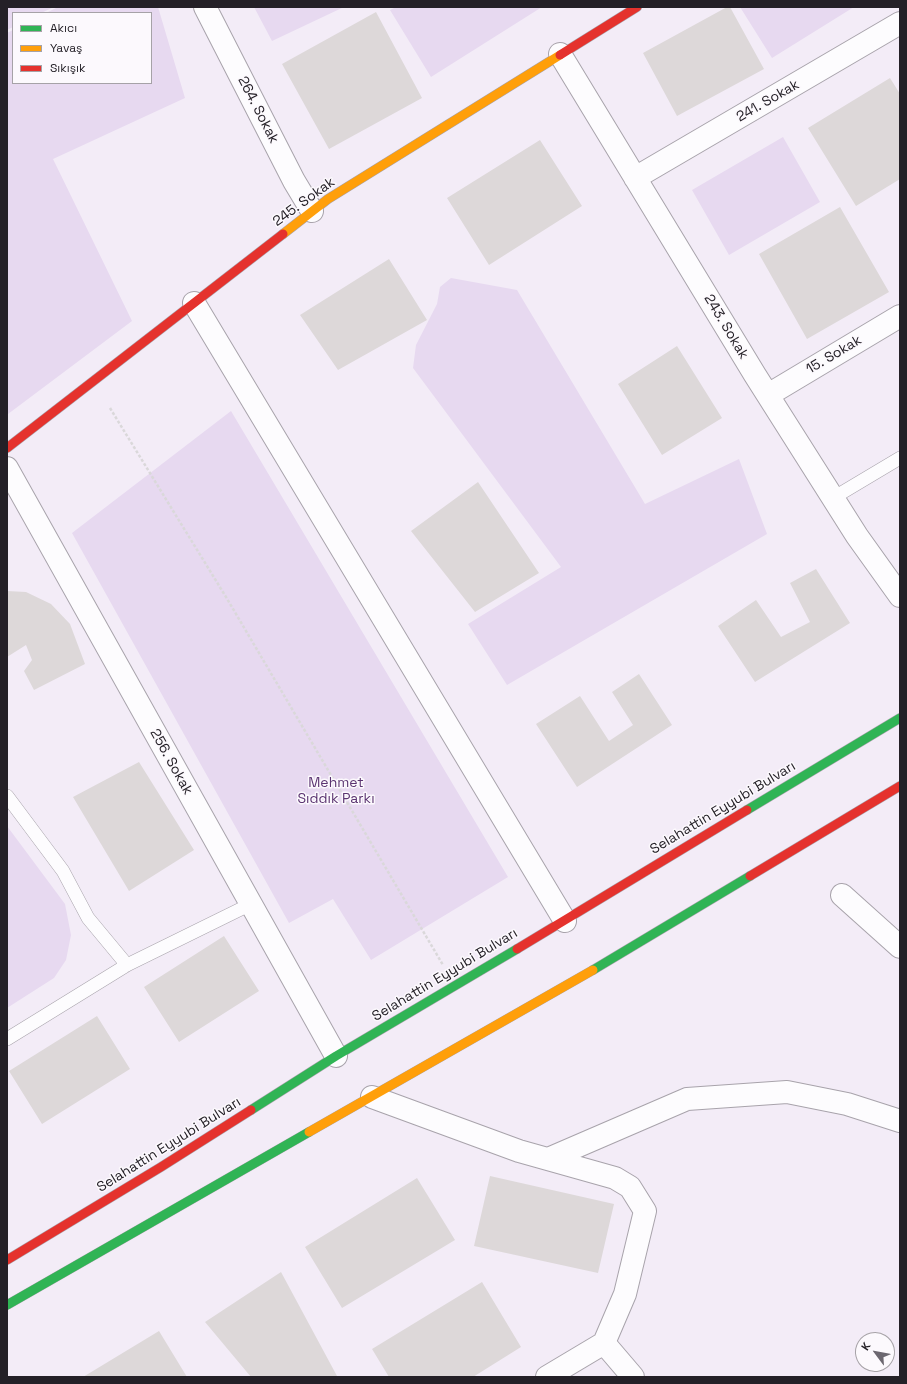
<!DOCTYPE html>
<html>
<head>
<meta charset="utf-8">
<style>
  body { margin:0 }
  #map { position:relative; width:907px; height:1384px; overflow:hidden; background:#f3ecf7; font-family:"Space Grotesk",sans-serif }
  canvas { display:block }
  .frame { position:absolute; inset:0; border:8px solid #242027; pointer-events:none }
  .legend { position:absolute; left:12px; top:12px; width:140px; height:72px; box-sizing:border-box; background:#fcf9fd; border:1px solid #a6a2a7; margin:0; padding:5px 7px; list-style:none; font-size:12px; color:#242027 }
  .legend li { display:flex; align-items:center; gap:8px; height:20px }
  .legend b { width:20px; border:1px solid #a6a2a7 }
  .north { position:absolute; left:855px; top:1332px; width:40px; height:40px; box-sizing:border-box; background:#fcf9fd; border:1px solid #a6a2a7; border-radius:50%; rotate:302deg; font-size:11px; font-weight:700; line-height:16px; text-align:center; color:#242027 }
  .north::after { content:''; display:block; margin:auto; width:14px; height:18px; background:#6c6770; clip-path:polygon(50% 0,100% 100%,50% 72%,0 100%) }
</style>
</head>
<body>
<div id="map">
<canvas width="907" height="1384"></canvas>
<div class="frame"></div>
<ul class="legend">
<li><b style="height:5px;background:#30b455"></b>Akıcı</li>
<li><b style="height:5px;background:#ff9f0a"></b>Yavaş</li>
<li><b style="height:5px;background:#e5322d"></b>Sıkışık</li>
</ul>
<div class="north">K</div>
</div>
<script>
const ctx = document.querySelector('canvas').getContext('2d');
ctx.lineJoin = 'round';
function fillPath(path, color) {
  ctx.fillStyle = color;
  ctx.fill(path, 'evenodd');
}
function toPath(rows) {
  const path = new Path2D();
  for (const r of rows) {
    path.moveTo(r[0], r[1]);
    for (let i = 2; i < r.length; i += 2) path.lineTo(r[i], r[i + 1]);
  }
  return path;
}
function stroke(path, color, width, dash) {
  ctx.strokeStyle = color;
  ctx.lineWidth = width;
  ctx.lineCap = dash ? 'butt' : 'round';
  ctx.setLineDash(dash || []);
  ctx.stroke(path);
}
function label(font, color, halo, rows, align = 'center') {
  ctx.font = font + ' "Space Grotesk",sans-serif';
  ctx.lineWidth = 3;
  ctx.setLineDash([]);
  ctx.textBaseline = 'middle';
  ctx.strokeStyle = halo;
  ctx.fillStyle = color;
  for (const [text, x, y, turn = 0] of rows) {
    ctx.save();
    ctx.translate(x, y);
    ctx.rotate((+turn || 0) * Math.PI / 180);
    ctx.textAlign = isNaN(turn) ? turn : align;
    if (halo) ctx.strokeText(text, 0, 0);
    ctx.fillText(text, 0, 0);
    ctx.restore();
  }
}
fillPath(toPath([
  [7,7,54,7,41,13,13,13,13,27,7,30],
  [58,7,158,7,185,98,53,159,132,321,8,414,7,33,13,30,13,83,151,83,151,13,46,13],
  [254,7,344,7,272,41],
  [396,7,542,7,431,77,390,10],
  [740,7,854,7,772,58],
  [783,137,820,202,729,255,692,190],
  [451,278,517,290,645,504,739,459,767,534,507,685,468,624,561,567,413,368,416,345,437,304,440,287],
  [231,411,508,877,371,960,333,899,289,923,72,533],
  [7,826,65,904,71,935,66,960,54,978,7,1008]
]), '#e7d9f0');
fillPath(toPath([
  [727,7,730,7,764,69,677,116,643,53],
  [376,12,422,98,329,149,282,64],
  [890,78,900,94,900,179,856,206,808,128],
  [540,140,582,206,489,265,447,198],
  [840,207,889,292,807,339,759,254],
  [389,259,427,320,338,370,300,315],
  [677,346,722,418,662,455,618,384],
  [478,482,539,573,475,612,411,531],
  [816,569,850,623,755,682,718,626,756,600,781,637,810,622,790,583],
  [7,591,26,592,51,604,70,624,85,664,34,690,24,671,32,660,26,645,7,657],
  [639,674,672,725,577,787,536,724,580,696,609,741,633,725,612,692],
  [139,762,194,850,129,891,73,797],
  [224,936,259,991,179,1042,144,987],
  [97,1016,130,1069,42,1124,9,1071],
  [490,1176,614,1204,598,1273,474,1246],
  [417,1178,455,1240,342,1308,305,1247],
  [281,1272,337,1376,336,1377,251,1377,205,1322],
  [482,1282,521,1347,473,1377,389,1377,372,1349],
  [159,1331,187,1377,83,1377]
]), '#ddd8d9');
const lane = toPath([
  [833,498,900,458],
  [7,796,63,871,88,918,127,965],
  [7,1039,127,965,251,904]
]);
const street = toPath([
  [205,7,294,181,312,211],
  [560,54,755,375,857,536,900,596],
  [635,178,900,23],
  [194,303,565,921],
  [768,395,900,316],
  [7,468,336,1056],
  [842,895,900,947],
  [372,1097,519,1151,615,1178,630,1187,645,1211,625,1294,604,1343,633,1377],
  [548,1159,687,1099,787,1092,847,1104,900,1121],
  [547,1377,604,1343]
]);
const fast = toPath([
  [747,810,900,718],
  [593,970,750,876],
  [251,1110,336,1056,517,949],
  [7,1305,309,1132]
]);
const slow = toPath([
  [283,234,328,199,560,55],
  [309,1132,593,970]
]);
const jam = toPath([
  [560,55,637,7],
  [7,448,283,234],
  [750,876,900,786],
  [517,949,747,810],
  [7,1260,161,1167,251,1110]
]);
stroke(lane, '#a8a3ab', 14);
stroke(street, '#a8a3ab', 24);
stroke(fast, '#a8a3ab', 10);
stroke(slow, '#a8a3ab', 10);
stroke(jam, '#a8a3ab', 10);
stroke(toPath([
  [110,408,226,597,443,965]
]), '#dad8da', 2.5, [3, 2]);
stroke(lane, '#fdfcfe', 13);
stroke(street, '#fdfcfe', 22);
stroke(fast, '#30b455', 9);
stroke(slow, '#ff9f0a', 9);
stroke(jam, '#e5322d', 9);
label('14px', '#242027', '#fcf9fd', [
  ["241. Sokak",768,101,-30],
  ["264. Sokak",258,110,63],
  ["245. Sokak",304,202,-36],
  ["243. Sokak",726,327,59],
  ["15. Sokak",834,355,-31],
  ["256. Sokak",171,762,61],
  ["Selahattin Eyyubi Bulvarı",723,808,-31],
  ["Selahattin Eyyubi Bulvarı",445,975,-31],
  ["Selahattin Eyyubi Bulvarı",169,1145,-32]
]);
label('14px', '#5b3471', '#fcf9fd', [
  ["Mehmet",336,783],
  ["Sıddık Parkı",336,799]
]);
</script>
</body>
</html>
